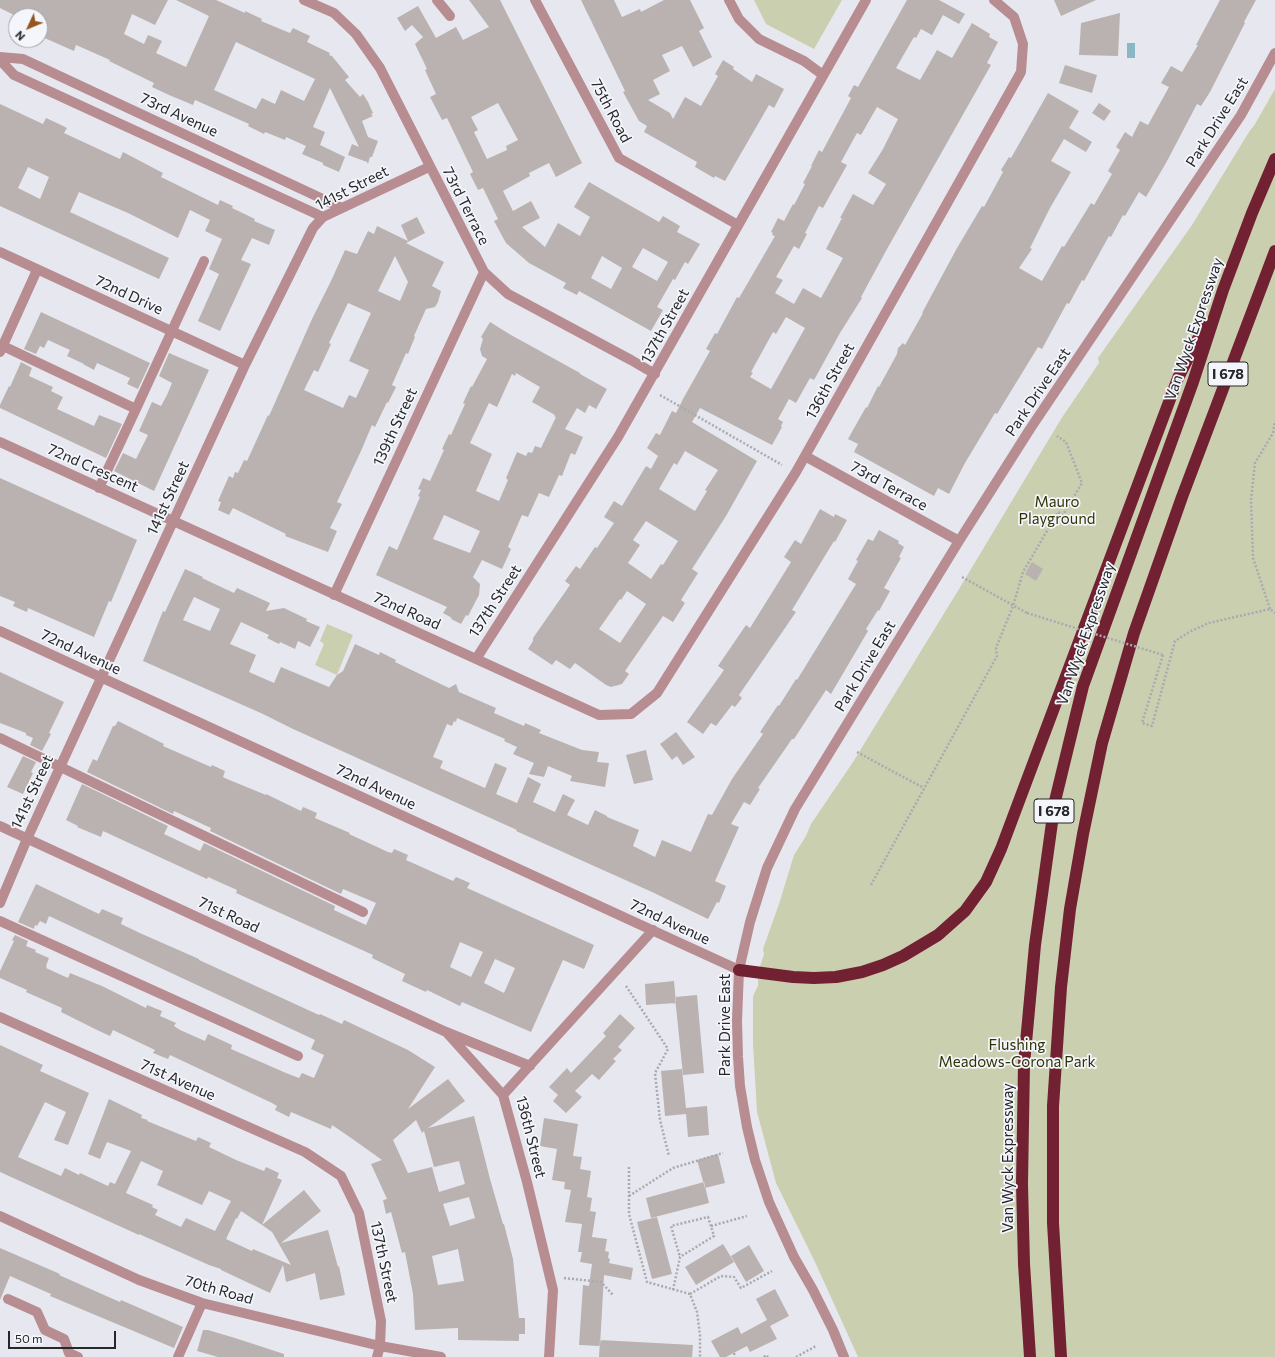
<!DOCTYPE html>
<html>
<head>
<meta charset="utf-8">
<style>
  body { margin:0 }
  #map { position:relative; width:1275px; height:1357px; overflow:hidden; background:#e7e8ef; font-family:Commissioner,sans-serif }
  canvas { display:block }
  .north { position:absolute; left:8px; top:8px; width:40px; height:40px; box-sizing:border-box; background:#f4f6fc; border:1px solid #a2a3a8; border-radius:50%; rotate:226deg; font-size:11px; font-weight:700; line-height:16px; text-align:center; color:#262729 }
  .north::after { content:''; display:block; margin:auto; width:14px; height:18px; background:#94531f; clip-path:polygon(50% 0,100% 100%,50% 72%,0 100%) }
  .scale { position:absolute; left:8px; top:1331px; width:108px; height:18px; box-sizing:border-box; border:2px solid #262729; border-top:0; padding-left:5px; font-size:12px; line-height:14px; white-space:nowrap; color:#262729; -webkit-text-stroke:3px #f4f6fc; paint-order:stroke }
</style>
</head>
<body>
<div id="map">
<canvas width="1275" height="1357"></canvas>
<div class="north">N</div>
<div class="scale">50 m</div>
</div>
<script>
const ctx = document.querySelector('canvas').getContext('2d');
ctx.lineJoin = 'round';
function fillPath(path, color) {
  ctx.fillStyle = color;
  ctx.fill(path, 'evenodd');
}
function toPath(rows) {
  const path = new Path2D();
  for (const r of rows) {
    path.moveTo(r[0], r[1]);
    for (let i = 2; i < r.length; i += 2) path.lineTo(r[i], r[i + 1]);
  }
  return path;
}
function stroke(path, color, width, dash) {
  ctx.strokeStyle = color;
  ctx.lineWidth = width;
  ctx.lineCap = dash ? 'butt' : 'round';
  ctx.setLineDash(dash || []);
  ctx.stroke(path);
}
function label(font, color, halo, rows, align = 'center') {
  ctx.font = font + ' Commissioner,sans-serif';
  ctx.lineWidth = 3.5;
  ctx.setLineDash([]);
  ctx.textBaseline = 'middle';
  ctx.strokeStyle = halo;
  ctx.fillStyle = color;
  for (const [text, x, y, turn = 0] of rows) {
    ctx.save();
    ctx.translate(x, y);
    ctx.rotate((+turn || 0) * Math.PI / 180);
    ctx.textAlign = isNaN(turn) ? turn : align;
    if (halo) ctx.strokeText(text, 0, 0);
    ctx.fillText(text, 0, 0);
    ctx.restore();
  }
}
fillPath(toPath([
  [754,0,842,0,814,49,766,24],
  [1275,89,1275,1357,858,1357,815,1262,776,1183,757,1112,753,1044,753,996,758,986,758,973,764,954,763,949,780,901,794,855,806,836,811,824,853,762,959,589,1061,419,1099,363,1098,358,1192,225,1249,132,1255,124],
  [327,624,353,635,337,675,315,665,324,644,320,641]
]), '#cacfb0');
fillPath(toPath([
  [1127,43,1135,43,1135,58,1127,58]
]), '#89b7c6');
fillPath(toPath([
  [0,0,168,0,155,25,132,14,124,34,144,44,148,35,162,41,156,53,186,67,209,16,176,0,216,0,245,13,245,11,262,19,261,21,290,33,293,28,310,36,307,42,330,53,329,55,332,56,349,77,345,80,360,97,363,94,368,102,373,113,371,114,373,116,362,121,368,137,378,141,372,157,370,157,368,164,367,162,348,155,352,144,359,147,330,88,313,127,325,132,320,145,345,157,339,172,323,165,323,163,302,154,306,146,286,137,285,140,265,132,264,134,248,126,249,124,195,100,193,105,169,95,152,87,154,83,109,61,110,60,76,45,74,51,40,36,40,16,16,16,0,8],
  [236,42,315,79,304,101,281,90,275,104,262,98,256,109,214,90],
  [469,0,500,0,582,163,556,177,549,163,529,173,530,176,503,191,513,211,531,201,540,218,522,227,545,247,558,223,580,236,590,217,574,207,589,182,659,222,663,216,680,226,677,232,700,244,688,264,685,262,675,280,673,279,657,307,663,310,651,331,579,291,577,295,563,288,566,283,529,263,506,243,494,221,498,219,483,188,478,190,470,174,473,172,447,118,442,120,430,97,436,94,425,70,427,69,415,44,423,37,412,25,405,31,397,18,418,6,436,38,456,27,463,40,489,27],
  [498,103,518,140,506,146,507,150,487,159,474,132,478,130,471,117],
  [643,248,668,262,657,281,632,267],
  [602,256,622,268,611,289,591,278],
  [581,0,614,0,622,17,640,9,641,12,664,0,690,0,704,28,699,31,712,57,693,67,682,46,662,55,670,71,653,80,660,94,648,100,670,113,673,119,685,97,701,106,718,76,715,74,723,60,734,67,733,69,752,82,756,74,784,89,774,108,769,105,725,181,715,176,714,178,695,167,697,162,644,132,647,126,639,121,623,92,625,91],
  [907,0,939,0,965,14,959,24,943,15,932,35,921,29,916,38,914,37,896,68,920,80,937,50,952,58,972,23,990,34,989,37,998,42,987,63,991,65,887,249,861,297,862,298,840,333,814,380,810,378,796,403,789,399,778,419,783,422,781,426,782,427,772,445,700,408,692,422,757,461,726,516,692,569,698,573,681,600,685,603,673,622,663,616,625,671,629,674,622,684,611,687,606,685,575,663,570,669,556,660,552,665,528,649,533,641,533,638,570,585,565,581,576,566,580,569,595,547,597,548,614,523,604,517,614,501,622,506,646,466,651,469,658,456,647,448,656,433,660,435,672,411,676,413,683,399,710,351,706,349,715,333,717,334,737,297,739,298,775,236,772,235,773,233,771,232,778,218,784,221,793,204,794,205,805,184,803,183,812,166,811,166,819,150,822,152,851,98,848,96,854,85,858,87],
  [877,107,898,119,883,149,868,173,886,184,873,205,853,194,840,218,842,218,826,249,843,258,821,298,803,288,794,304,775,293,783,280,776,277,794,246,799,249,807,234,805,233,819,206,823,208,847,165,841,162,857,133,861,135],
  [786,317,805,328,771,389,750,377,753,373,751,372,773,332,776,334],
  [685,451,718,470,705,490,707,491,695,511,659,489,674,463,677,465],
  [646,521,678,541,663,565,661,564,651,579,628,563,640,545,633,540],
  [627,591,646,604,620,643,599,629,620,599,621,600],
  [1054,0,1096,0,1061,16],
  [1220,0,1256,0,1244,22,1245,23,1210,92,1201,106,1197,104,1166,163,1146,197,1139,192,1125,216,1123,215,1111,237,1109,236,1084,281,1082,280,1069,304,1067,303,1042,349,1038,347,997,414,995,413,965,463,949,494,938,488,934,496,854,452,858,444,848,439,866,407,867,408,878,386,879,387,897,354,898,348,903,343,905,345,923,313,922,313,957,248,982,206,984,207,1003,172,1001,170,1009,157,1011,158,1048,93,1079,111,1069,128,1092,142,1086,152,1064,139,1051,161,1071,172,1050,208,1030,248,1032,249,1019,268,1042,281,1062,246,1064,247,1091,203,1094,205,1112,174,1108,171,1120,150,1116,147,1125,132,1132,137,1140,121,1148,125,1169,87,1161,83,1171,66,1182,72,1198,45,1196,45],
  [1120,13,1118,56,1079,55,1081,23],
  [1065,65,1097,75,1092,93,1059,83],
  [1099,103,1111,111,1104,121,1092,113],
  [0,104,43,124,46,118,59,124,67,128,64,133,120,159,123,152,163,173,161,177,218,205,220,200,233,206,232,208,255,219,254,221,275,230,269,245,252,238,241,260,251,264,220,331,198,321,219,274,209,269,222,239,205,231,210,220,190,210,178,238,128,213,79,192,70,212,169,258,159,279,0,206],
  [28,167,49,177,40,199,18,188],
  [417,217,425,233,406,243,444,262,432,286,441,291,438,302,435,307,426,309,414,336,415,337,408,354,406,353,392,385,396,387,388,403,387,402,375,427,372,425,361,451,337,502,342,504,330,528,337,531,328,552,285,536,286,534,233,508,229,515,218,510,221,502,218,501,229,476,233,478,235,472,238,473,244,460,247,461,268,415,269,416,312,319,331,281,345,250,357,254,368,231,374,234,377,226,408,241,401,225],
  [395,256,408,282,400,301,378,291],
  [348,303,371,313,349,361,369,370,356,398,349,395,343,408,304,390,314,370,318,372,331,344,329,343],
  [41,312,150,363,138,389,127,384,130,378,97,363,94,370,83,364,84,364,67,356,70,350,48,340,44,348,40,346,36,354,24,349],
  [490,322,511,335,580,373,580,374,607,389,596,409,589,405,585,413,577,408,565,429,583,437,575,455,571,453,562,476,559,475,549,497,539,493,528,517,522,515,508,547,511,549,502,569,482,560,473,577,480,584,479,595,468,616,466,615,461,624,451,619,452,618,443,613,447,607,376,575,389,546,397,550,420,497,418,496,421,490,418,489,423,478,430,481,444,450,442,449,449,434,451,435,465,404,463,403,471,386,472,387,487,359,482,356,480,349,483,339,481,337],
  [516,373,540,387,532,402,555,415,554,416,556,417,541,448,535,446,532,453,528,452,526,456,517,452,506,478,508,480,499,501,476,491,492,454,470,443,489,403,497,407,512,374,515,376],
  [444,515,480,531,470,553,433,539],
  [169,353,209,370,154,491,114,471,123,453,136,459,148,435,139,431,152,402,161,406,167,395,172,383,159,376],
  [21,362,32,368,29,376,53,387,51,391,63,397,57,409,94,426,99,415,122,424,106,458,0,408,0,405,9,386,10,387],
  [0,478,137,540,111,602,109,601,94,637,28,608,27,612,13,606,15,602,0,596],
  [820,509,834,517,835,514,847,520,835,542,834,541,792,610,796,612,739,695,742,698,735,707,732,705,716,726,711,723,703,734,687,722,724,670,718,666,746,625,750,628,791,562,784,557,795,540,801,544],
  [879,530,899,541,898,543,904,547,899,557,901,558,884,588,890,591,879,611,878,610,866,629,868,631,831,694,826,690,794,739,792,739,758,788,760,789,750,805,744,802,731,824,739,827,715,881,726,886,719,903,717,902,708,919,652,892,516,831,517,830,293,729,263,714,143,661,163,611,165,612,185,569,203,577,202,578,234,593,237,588,270,603,266,611,284,608,307,619,306,621,320,627,310,647,298,641,295,649,280,642,279,644,267,638,269,635,241,622,230,644,256,655,249,672,274,683,281,667,329,687,337,675,343,671,355,644,379,655,380,652,396,660,395,662,449,688,456,684,459,692,496,708,494,713,524,726,525,723,541,730,539,733,582,750,599,752,597,762,609,763,605,787,570,781,572,776,548,766,544,777,529,774,534,763,513,754,517,747,504,741,505,739,457,718,456,722,454,721,452,726,447,724,433,757,443,761,440,768,485,788,495,763,507,768,496,794,517,803,528,777,541,784,533,802,555,812,563,794,575,800,567,815,588,825,595,810,607,816,607,817,639,830,633,846,655,857,662,840,691,852,708,814,712,815,732,779,763,734,760,732,778,705,779,706,796,679,797,680,856,584,848,579,858,561,856,560,868,539,873,541],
  [194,597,220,609,210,631,183,620],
  [1032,562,1043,569,1036,581,1025,574],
  [0,672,64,702,49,733,51,734,42,751,30,745,33,738,26,735,26,733,0,723],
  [118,721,164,744,163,746,211,767,212,765,225,771,223,777,227,779,266,795,266,794,301,811,303,807,317,813,315,818,350,833,349,834,388,852,392,853,394,849,408,855,406,860,453,881,456,877,470,883,467,888,594,945,584,969,563,960,531,1032,462,1002,460,1006,427,990,426,992,402,981,405,974,372,958,373,955,236,893,237,890,208,877,207,879,103,831,101,837,77,827,78,826,66,820,82,784,168,826,164,834,200,851,204,843,335,906,334,910,366,925,376,903,343,889,341,894,210,831,211,828,174,811,173,814,87,772,93,759,97,761,113,726,115,726],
  [460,942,483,952,471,977,450,967],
  [495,959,515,968,504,993,484,983],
  [676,732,695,757,683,765,677,756,672,760,660,744],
  [646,750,653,780,634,784,626,755],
  [23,756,36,762,31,772,33,773,23,794,7,787],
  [36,884,99,914,102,909,123,918,121,924,142,934,199,959,199,960,210,965,319,1015,320,1014,342,1024,344,1020,408,1050,435,1067,408,1109,448,1079,465,1101,428,1128,474,1116,490,1179,503,1224,504,1224,513,1259,519,1318,525,1318,525,1334,519,1334,519,1341,458,1340,458,1328,415,1330,413,1294,405,1252,402,1253,391,1212,386,1214,383,1200,387,1199,371,1164,382,1160,354,1140,332,1125,331,1129,291,1112,289,1117,275,1110,277,1106,272,1103,170,1055,168,1059,153,1053,155,1050,113,1030,110,1036,97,1030,61,1012,62,1008,26,992,27,990,0,978,0,971,14,941,12,940,15,935,28,941,26,946,36,950,35,952,49,958,46,966,47,967,46,968,68,978,70,973,102,986,146,1008,147,1005,162,1011,160,1016,176,1023,174,1026,180,1030,205,1041,208,1034,232,1045,231,1049,286,1073,299,1078,302,1073,314,1078,324,1055,311,1049,315,1040,49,916,46,924,40,921,37,926,35,925,34,929,18,922],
  [416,1120,422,1133,424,1131,434,1167,459,1161,465,1184,439,1192,432,1167,408,1173,393,1140],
  [469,1197,475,1218,450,1226,443,1204],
  [458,1249,464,1281,438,1285,432,1256],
  [674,981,676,1003,646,1005,645,984],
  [697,995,704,1073,683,1075,675,997],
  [620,1014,635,1028,618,1047,622,1050,613,1059,616,1061,599,1080,592,1074,575,1091,582,1097,566,1113,553,1101,558,1095,549,1087,567,1068,571,1073,606,1036,603,1033],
  [0,1045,43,1065,40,1071,89,1093,68,1145,54,1140,66,1112,45,1102,18,1157,61,1176,65,1168,79,1175,80,1173,108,1186,110,1182,115,1184,131,1151,107,1142,100,1159,88,1154,109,1099,142,1115,141,1118,148,1120,147,1121,196,1141,198,1137,211,1143,209,1147,236,1160,264,1171,266,1167,279,1173,277,1178,282,1180,262,1225,241,1211,237,1219,236,1218,226,1239,252,1251,253,1249,291,1265,272,1232,262,1225,304,1190,321,1211,281,1243,328,1230,338,1267,339,1266,345,1295,320,1300,315,1273,286,1282,283,1265,270,1293,221,1270,221,1269,209,1265,139,1234,139,1235,0,1172],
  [141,1161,163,1171,157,1185,202,1205,209,1191,231,1201,215,1231,186,1218,181,1227,155,1215,158,1210,152,1207,153,1205,126,1193],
  [682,1069,686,1108,707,1106,709,1135,688,1137,686,1114,665,1116,661,1071],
  [544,1118,578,1124,573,1156,582,1157,580,1169,591,1171,587,1197,592,1198,590,1211,596,1212,592,1237,607,1239,605,1251,609,1252,608,1258,610,1259,609,1263,633,1268,631,1280,604,1275,600,1346,579,1345,583,1285,589,1286,592,1264,580,1262,582,1252,578,1252,582,1224,565,1222,571,1190,564,1189,565,1182,552,1180,557,1149,540,1146],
  [718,1154,725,1183,705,1188,697,1160],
  [704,1182,709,1203,651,1218,646,1198],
  [657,1217,672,1274,652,1279,637,1222],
  [723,1244,734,1262,696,1285,685,1267],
  [749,1245,764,1271,746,1282,731,1256],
  [0,1248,60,1274,59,1275,104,1295,120,1302,121,1300,183,1327,174,1348,50,1296,51,1294,10,1276,0,1300],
  [775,1289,789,1316,770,1326,777,1339,750,1352,747,1346,726,1357,720,1357,711,1341,738,1327,741,1334,767,1320,756,1299],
  [203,1330,208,1330,235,1338,284,1354,284,1357,218,1357,197,1351],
  [600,1340,693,1345,692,1357,599,1357]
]), '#b9b2b0');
stroke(toPath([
  [660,395,782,465],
  [962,577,1027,613],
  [1270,609,1253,558,1251,500,1255,463,1273,433,1275,421],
  [1163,655,1142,723,1152,726,1175,641,1191,631,1209,623,1270,609,1275,613],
  [857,752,892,771],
  [892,771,924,788],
  [871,885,997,656,996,648,1013,606,1023,572,1058,512,1063,515,1082,483,1066,442,1057,436],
  [626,986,668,1049,655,1073,660,1120,669,1156],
  [629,1167,629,1214,647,1282,690,1294,697,1312,700,1335,700,1357],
  [629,1196,673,1168,723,1153],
  [711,1226,747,1216],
  [564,1278,601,1282,613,1295],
  [673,1290,680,1257,714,1236,708,1217,671,1226,680,1257],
  [690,1294,721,1276,734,1277,741,1288,772,1271],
  [734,1353,735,1357],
  [764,1357,766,1355,768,1357],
  [796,1357,816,1346]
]), '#a9aaaf', 2.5, [2, 2]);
stroke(toPath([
  [304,0,334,13,356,34,380,68,484,272,508,294,631,360,655,374],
  [437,0,450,16],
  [535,0,619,158,738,225],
  [729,0,739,19,759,39,804,61,823,75],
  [0,57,23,59,342,208],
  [0,60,14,75,323,217],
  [0,252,245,365],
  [3,346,136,409,99,488],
  [0,352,37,270],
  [136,409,204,261],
  [0,442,599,715,631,714,657,693,796,472,1021,72,1023,44,1014,17,994,0],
  [805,456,959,541],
  [334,595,484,272],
  [0,631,739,970],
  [476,659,618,437,866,0],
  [0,738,363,912],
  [0,826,446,1032,530,1066],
  [0,903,27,839,245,365,313,228,323,217,429,167],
  [0,921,298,1056],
  [0,1017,305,1152,341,1176,359,1213,381,1321,380,1346,377,1357],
  [448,1034,503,1095],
  [0,1216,139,1280,202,1303,380,1346,441,1357],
  [8,1299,37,1312,45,1330,64,1339,69,1353,78,1357],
  [178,1357,202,1303],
  [549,1357,553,1290,527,1182,503,1095,653,930],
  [844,1357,833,1330,813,1290,794,1257,769,1202,755,1160,747,1127,740,1086,738,1057,737,1021,739,970,750,922,767,868,795,809,959,541,1030,429,1241,115,1275,53]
]), '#b78d92', 10);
stroke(toPath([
  [739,970,793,977,814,978,836,977,862,972,883,965,903,956,938,935,965,911,986,882,1001,849,1178,378,1206,323],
  [1030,1357,1024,1264,1022,1184,1024,1064,1035,945,1055,801,1083,686,1193,382,1223,290,1252,213,1275,159],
  [1061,1357,1053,1223,1053,1106,1061,987,1070,909,1083,834,1102,743,1134,633,1182,497,1275,251]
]), '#722133', 12);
stroke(toPath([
  [1027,613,1163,655]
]), '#a9aaaf', 2.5, [2, 2]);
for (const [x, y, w] of [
  [1228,374,40],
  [1054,811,40]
]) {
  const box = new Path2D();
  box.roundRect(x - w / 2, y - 12, w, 24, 3);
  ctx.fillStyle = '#f4f6fc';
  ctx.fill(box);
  stroke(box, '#262729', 1);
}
label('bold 14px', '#262729', null, [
  ["I 678",1228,374],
  ["I 678",1054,811]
]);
label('15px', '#262729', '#f4f6fc', [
  ["75th Road",611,111,62],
  ["73rd Avenue",179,115,25],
  ["Park Drive East",1217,122,-58],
  ["141st Street",352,188,-27],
  ["73rd Terrace",466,206,63],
  ["72nd Drive",129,295,25],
  ["137th Street",665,326,-61],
  ["Van Wyck Expressway",1194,329,-71],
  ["136th Street",830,381,-61],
  ["Park Drive East",1038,392,-56],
  ["139th Street",395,427,-65],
  ["72nd Crescent",93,468,24],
  ["73rd Terrace",889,486,29],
  ["141st Street",168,498,-65],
  ["137th Street",495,601,-57],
  ["72nd Road",407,611,24],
  ["Van Wyck Expressway",1086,634,-71],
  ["72nd Avenue",81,652,25],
  ["Park Drive East",865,666,-59],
  ["72nd Avenue",376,787,25],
  ["141st Street",32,792,-65],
  ["71st Road",229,915,25],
  ["72nd Avenue",670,922,25],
  ["Park Drive East",725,1025,-90],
  ["71st Avenue",178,1080,24],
  ["136th Street",531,1137,76],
  ["Van Wyck Expressway",1008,1158,-90],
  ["137th Street",384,1262,78],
  ["70th Road",219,1290,16]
]);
label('15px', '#2e3302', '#f4f6fc', [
  ["Mauro",1057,502],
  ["Playground",1057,519],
  ["Flushing",1017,1045],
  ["Meadows-Corona Park",1017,1062]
]);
</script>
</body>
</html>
